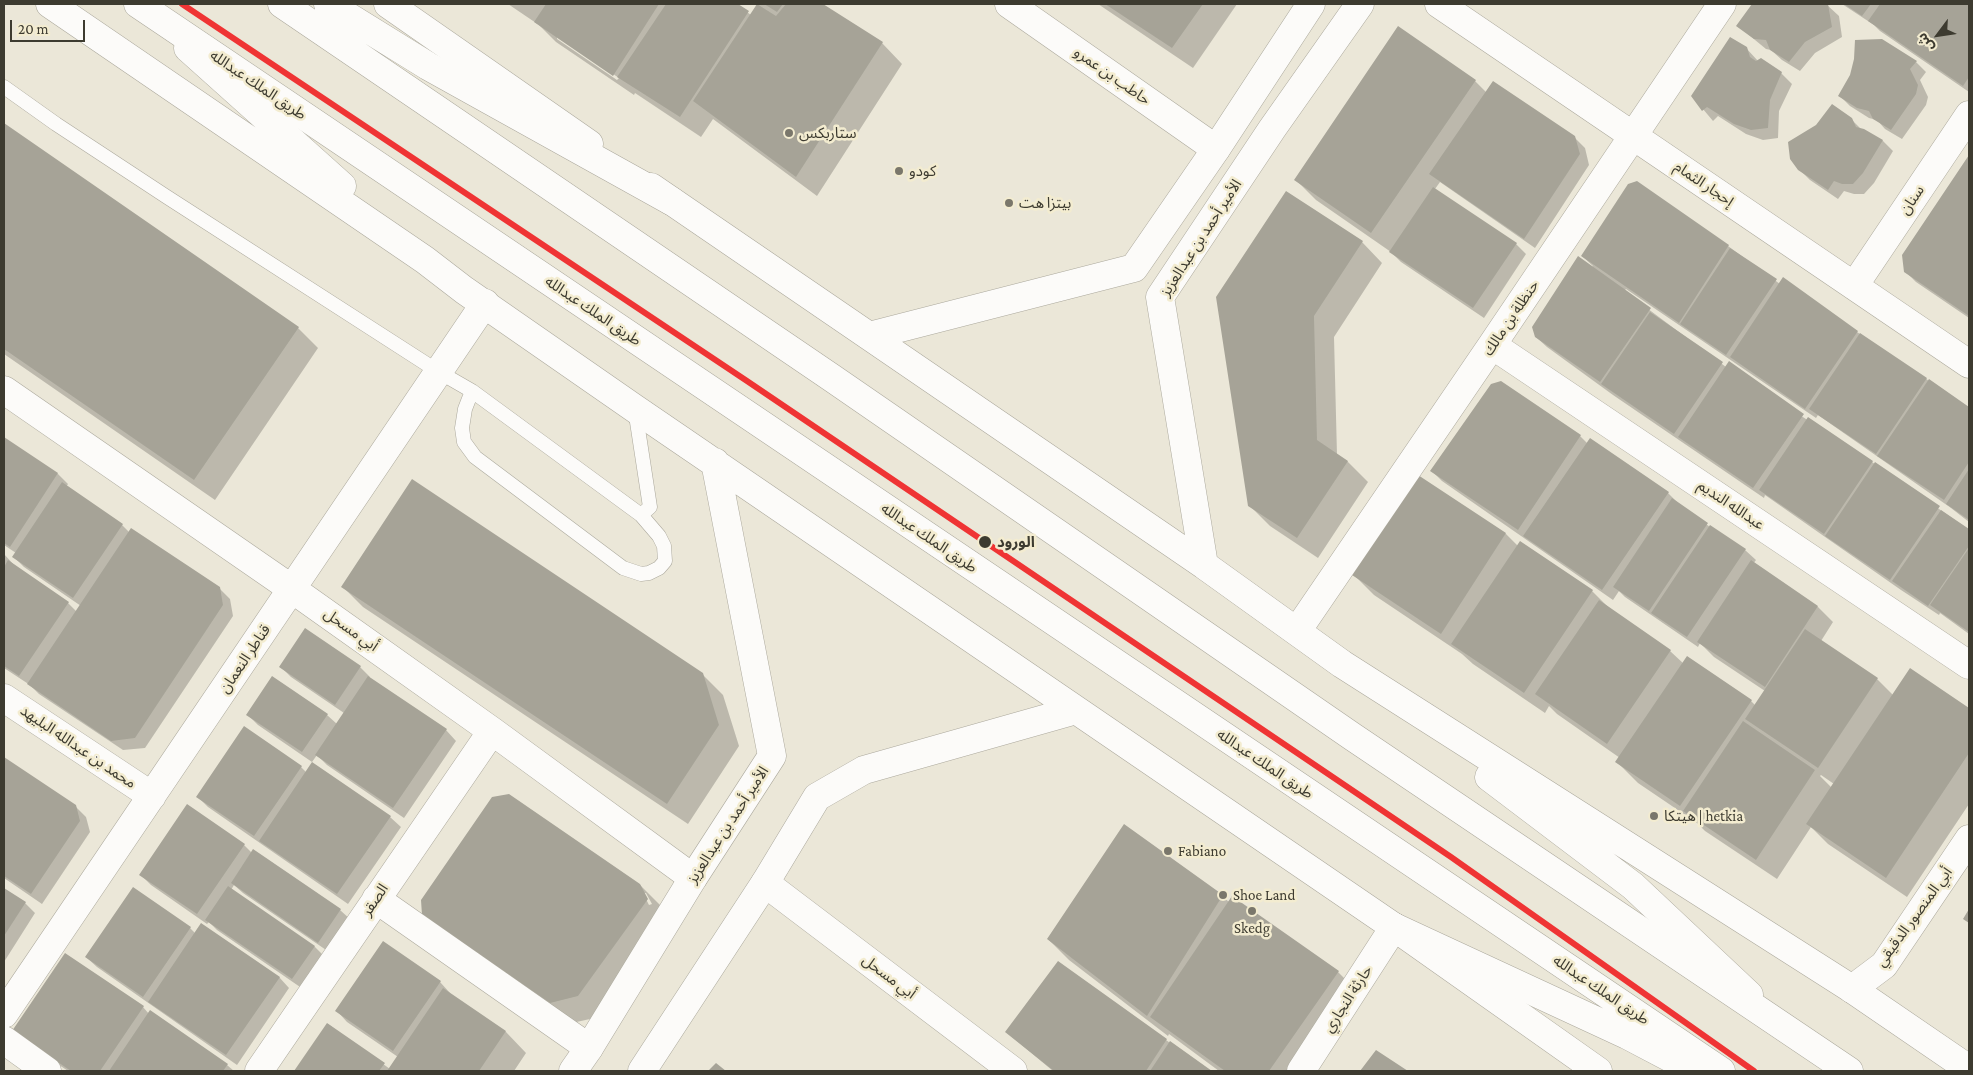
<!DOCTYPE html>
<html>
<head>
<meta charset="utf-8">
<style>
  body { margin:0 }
  #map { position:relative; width:1973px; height:1075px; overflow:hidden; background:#ebe7d8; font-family:"Crimson Pro","Noto Sans Arabic",serif }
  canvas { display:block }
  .frame { position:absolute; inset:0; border:5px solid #3d3b30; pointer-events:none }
  .north { position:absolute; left:1913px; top:10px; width:50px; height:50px; -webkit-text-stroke:4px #f3ecd0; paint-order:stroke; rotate:239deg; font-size:14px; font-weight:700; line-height:20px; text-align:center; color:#3d3b30 }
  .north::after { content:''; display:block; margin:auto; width:18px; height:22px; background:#3d3b30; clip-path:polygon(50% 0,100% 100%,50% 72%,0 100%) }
  .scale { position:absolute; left:10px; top:20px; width:75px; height:22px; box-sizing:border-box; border:2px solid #3d3b30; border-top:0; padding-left:6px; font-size:15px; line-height:18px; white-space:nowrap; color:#3d3b30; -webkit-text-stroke:4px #f3ecd0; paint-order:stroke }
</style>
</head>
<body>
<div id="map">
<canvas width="1973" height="1075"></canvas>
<div class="frame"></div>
<div class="north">ش</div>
<div class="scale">20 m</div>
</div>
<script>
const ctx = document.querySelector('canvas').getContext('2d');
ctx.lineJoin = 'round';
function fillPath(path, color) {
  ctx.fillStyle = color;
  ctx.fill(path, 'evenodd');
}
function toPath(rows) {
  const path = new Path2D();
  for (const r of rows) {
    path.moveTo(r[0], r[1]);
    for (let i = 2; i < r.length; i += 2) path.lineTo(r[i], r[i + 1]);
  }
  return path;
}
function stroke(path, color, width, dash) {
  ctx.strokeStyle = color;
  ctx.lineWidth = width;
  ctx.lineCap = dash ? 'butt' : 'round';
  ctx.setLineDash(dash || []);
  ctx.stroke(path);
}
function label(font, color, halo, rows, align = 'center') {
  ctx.font = font + ' "Crimson Pro","Noto Sans Arabic",serif';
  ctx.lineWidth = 5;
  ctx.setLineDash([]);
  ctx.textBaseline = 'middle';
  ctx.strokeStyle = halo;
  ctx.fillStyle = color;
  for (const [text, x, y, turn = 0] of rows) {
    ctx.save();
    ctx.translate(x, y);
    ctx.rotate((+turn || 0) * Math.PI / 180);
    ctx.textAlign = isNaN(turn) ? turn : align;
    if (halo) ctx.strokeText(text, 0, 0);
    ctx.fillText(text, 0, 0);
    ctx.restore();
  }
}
fillPath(toPath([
  [508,4,736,4,751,15,757,6,754,4,820,4,882,43,902,64,817,196,713,119,701,137,635,93,634,95,556,42,539,25],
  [557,36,619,78,617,80,557,39],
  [1098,4,1237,4,1193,68],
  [1753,4,1826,4,1839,16,1842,37,1815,53,1800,71,1782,60,1771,50,1766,49,1738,26],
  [1842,4,1969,4,1969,92,1880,31,1874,25],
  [1746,48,1758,61,1781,73,1792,84,1779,111,1778,138,1763,140,1746,134,1718,116,1713,121,1692,96],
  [1916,62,1926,72,1920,80,1928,97,1926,105,1902,139,1885,129,1877,120,1869,118,1850,106,1840,96],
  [1475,81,1487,93,1574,137,1585,148,1589,165,1535,248,1440,182,1435,189,1516,244,1526,254,1484,318,1401,262,1391,252,1316,200,1296,180],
  [1851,119,1862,130,1883,141,1893,151,1874,183,1864,194,1854,194,1844,191,1838,199,1810,180,1799,169],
  [4,125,298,328,318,348,215,500,4,354],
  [1969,158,1969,318,1916,282,1905,271,1904,255],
  [1287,193,1362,242,1382,263,1334,337,1337,455,1347,461,1368,482,1318,558,1270,526,1249,505],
  [1728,246,1780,284,1857,332,1969,408,1969,522,1951,508,1818,415,1816,418,1626,289,1624,291,1726,367,1872,462,1969,530,1969,634,1940,613,1939,615,1901,590,1765,495,1764,498,1613,395,1547,347,1536,337,1593,266,1582,256],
  [1580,436,1588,444,1668,493,1678,503,1710,527,1745,550,1756,560,1753,564,1818,607,1833,622,1821,641,1877,679,1893,695,1910,670,1969,709,1969,804,1907,897,1828,844,1811,827,1777,879,1705,831,1697,823,1638,783,1617,762,1620,758,1557,714,1549,706,1545,713,1473,664,1462,654,1374,595,1354,575,1418,476,1506,534,1518,546,1592,591,1611,610,1670,651,1684,664,1751,701,1756,706,1765,691,1714,657,1700,643,1698,647,1625,597,1619,591,1613,600,1442,481,1432,471],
  [1821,775,1834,784,1832,788,1820,776],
  [4,438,58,474,68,484,66,487,122,525,130,533,219,588,230,599,233,616,145,748,123,750,39,694,30,685,4,668,4,554,14,565,68,603,77,612,81,606,24,567,14,557,16,553,4,545],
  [343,587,702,674,723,695,739,746,688,824,363,607],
  [281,667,360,667,370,677,369,678,446,730,456,741,404,818,327,765,317,755,312,762,258,725,248,715,327,715,337,724,344,713,291,677],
  [4,758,75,806,86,817,90,832,42,904,4,878],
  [301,767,307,773,390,817,401,827,348,904,208,807,197,796],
  [244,845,252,853,340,910,351,920,329,952,243,893,234,885,231,890,315,947,325,957,303,989,217,930,209,922,207,924,151,885,140,874],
  [640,885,661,906,599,1017,572,1023,444,935],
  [643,893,646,893,652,904,649,905],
  [4,889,25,903,35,913,4,962],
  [1222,896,1229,902,1232,898,1338,972,1359,993,1304,1071,1219,1071,1169,1034,1168,1036,1069,960,1048,939],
  [190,928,195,933,279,977,289,988,237,1065,97,967,86,957],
  [440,982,450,993,449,994,506,1032,526,1053,514,1071,296,1071,328,1024,390,1069,398,1057,347,1022,337,1011],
  [143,1007,149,1014,227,1065,234,1071,68,1071,24,1041],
  [1006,1032,1166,1040,1210,1071,1053,1071]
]), '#0003');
fillPath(toPath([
  [546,4,659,4,613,76,534,22],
  [666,4,738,4,749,11,680,117,617,77],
  [757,4,776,16,786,4,823,4,883,42,796,177,693,101],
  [764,4,783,4,777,12],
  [1105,4,1203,4,1172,48],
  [1752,4,1828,4,1832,27,1805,42,1789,62,1770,50,1766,40,1754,39,1736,26],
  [1844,4,1871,4,1862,16],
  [1880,4,1969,4,1969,77,1963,86,1868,21],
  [1398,26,1476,80,1371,233,1294,180],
  [1730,37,1747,47,1750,57,1756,61,1761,58,1782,72,1770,100,1768,128,1751,130,1734,124,1707,107,1702,111,1691,96],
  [1882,39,1917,61,1910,69,1918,85,1916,94,1891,130,1873,119,1869,111,1857,108,1838,96,1850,75,1854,59,1855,40],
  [1493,81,1575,136,1580,154,1524,239,1429,174],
  [1832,104,1852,118,1856,127,1864,129,1883,140,1863,173,1853,184,1842,184,1834,181,1828,190,1798,170,1790,159,1788,142,1816,125],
  [4,123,299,327,194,480,4,349],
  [1969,155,1969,316,1904,272,1902,255],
  [1637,181,1729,245,1679,323,1581,256,1628,184],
  [1433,187,1517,243,1473,308,1389,252],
  [1286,191,1363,241,1314,316,1317,440,1348,461,1297,538,1248,506,1216,297],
  [1730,248,1777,279,1726,355,1680,324],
  [1578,256,1651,308,1600,382,1535,337,1532,327],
  [1783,277,1858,331,1805,409,1730,357],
  [1650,312,1723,362,1674,434,1601,384],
  [1860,333,1927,378,1876,454,1809,409],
  [1729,361,1804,414,1753,488,1678,437],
  [1929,379,1969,407,1969,462,1944,500,1877,456],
  [1501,381,1581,435,1518,530,1430,471,1491,384],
  [1808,417,1873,461,1824,534,1759,490],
  [4,437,58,473,10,547,4,543],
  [1590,438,1669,492,1602,590,1523,536],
  [1875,462,1940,506,1890,580,1825,536],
  [1969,469,1969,520,1946,504],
  [1418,475,1506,533,1441,634,1352,575],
  [412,479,703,673,719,725,667,804,341,587],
  [62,482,123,524,73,598,12,557],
  [1672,498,1708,523,1649,611,1613,587],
  [1941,510,1969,529,1969,546,1928,606,1892,581],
  [1710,525,1746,549,1687,637,1651,613],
  [131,528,220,587,223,605,135,738,111,741,27,684],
  [1520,541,1593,590,1524,693,1451,644],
  [1969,548,1969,632,1930,605],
  [8,560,69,602,19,676,4,666,4,567],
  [1751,560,1818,606,1765,687,1697,642],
  [1599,600,1671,650,1607,744,1535,694],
  [305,628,361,666,335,705,279,667],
  [1805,629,1878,678,1818,768,1745,719],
  [1687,656,1752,700,1680,806,1615,762],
  [1910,668,1969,708,1969,753,1886,878,1806,824],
  [272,676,328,714,302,752,246,715],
  [368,676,447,729,393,808,315,755],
  [1743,721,1815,770,1756,860,1683,811],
  [244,726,302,766,254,836,196,797],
  [4,757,76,805,80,821,31,894,4,876],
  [312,762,391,816,337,894,259,841],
  [509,794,640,884,648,899,578,996,550,1003,422,915,421,900,492,797],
  [187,804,245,844,197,914,139,875],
  [1124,824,1223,895,1147,1016,1047,939],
  [253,849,341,909,318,943,231,883],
  [228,886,315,946,292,979,205,920],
  [133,887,191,927,143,997,85,957],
  [4,888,26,902,4,936],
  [1232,896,1339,971,1269,1071,1225,1071,1150,1017],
  [1969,909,1969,923,1963,919],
  [201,923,280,977,226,1055,148,1002],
  [383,941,441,981,393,1051,335,1011],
  [65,953,144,1006,100,1071,71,1071,12,1031],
  [1058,961,1167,1039,1146,1071,1054,1071,1005,1032],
  [443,988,506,1031,479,1071,387,1071],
  [150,1010,228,1064,223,1071,109,1071],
  [327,1023,385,1063,379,1071,294,1071],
  [1170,1041,1212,1071,1150,1071],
  [1376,1050,1408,1071,1360,1071],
  [716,1063,726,1071,708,1071]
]), '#a6a397');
const lane = toPath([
  [4,87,56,124,167,197,439,372,472,391,641,515,659,536,664,546,665,561,659,568,649,573,641,574,623,568,475,457,464,442,462,428,465,409,472,391],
  [635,409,650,507,641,515]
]);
const street = toPath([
  [1009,4,1216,149],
  [1439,4,1969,364],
  [1854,286,1969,115],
  [1492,345,1969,665],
  [4,390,292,589,492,731,693,878],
  [1297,631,1492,345,1722,4],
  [4,698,152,796],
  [765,883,1013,1071],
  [376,899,589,1048],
  [1852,989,1884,965,1969,839],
  [4,1014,485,303],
  [4,1040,47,1071],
  [259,1071,492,731],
  [1301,1071,1394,927]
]);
const secondary = toPath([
  [50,4,425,260,464,290,634,408,1394,927,1598,1071],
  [388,4,589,144],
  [188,48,342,186],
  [651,187,1204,565,1342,664,1852,989,1969,1069],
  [869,336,1134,268,1216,149,1311,4],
  [1204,565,1160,297,1272,129,1360,4],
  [1489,777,1633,886,1749,995],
  [573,1071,589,1048,693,878,772,756,715,462],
  [642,1071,765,883,817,797,864,770,1076,710]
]);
const highway = toPath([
  [138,4,1721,1071],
  [282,4,832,378,1353,737,1849,1071],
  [328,4,428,66,671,201],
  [1394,927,1627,1035,1684,1065]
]);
stroke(lane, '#aba89c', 15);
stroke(street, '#aba89c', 29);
stroke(secondary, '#aba89c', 29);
stroke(highway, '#aba89c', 29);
stroke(lane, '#fcfbf9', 14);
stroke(street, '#fcfbf9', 28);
stroke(secondary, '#fcfbf9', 28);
stroke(highway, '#fcfbf9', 28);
stroke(toPath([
  [182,4,747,381,1451,857,1754,1071]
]), '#ef3434', 6);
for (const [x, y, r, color] of [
  [789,133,5,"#7a776b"],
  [899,171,5,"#7a776b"],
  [1009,203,5,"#7a776b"],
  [985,542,7,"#3d3b30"],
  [1654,816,5,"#7a776b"],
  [1168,851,5,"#7a776b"],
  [1223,895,5,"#7a776b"],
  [1252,911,5,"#7a776b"]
]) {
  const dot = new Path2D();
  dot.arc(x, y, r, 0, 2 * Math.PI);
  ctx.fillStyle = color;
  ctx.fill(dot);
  stroke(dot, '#f3ecd0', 2);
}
label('15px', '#3d3b30', '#f3ecd0', [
  ["حاطب بن عمرو",1112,76,35],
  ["طريق الملك عبدالله",258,85,34],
  ["إحجار الثمام",1704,184,34],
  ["سنان",1912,200,-56],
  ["الأمير أحمد بن عبدالعزيز",1201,238,-57],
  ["طريق الملك عبدالله",593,311,34],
  ["حنظلة بن مالك",1511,318,-56],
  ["عبدالله النديم",1731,505,34],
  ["طريق الملك عبدالله",929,538,34],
  ["أبي مسحل",351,630,35],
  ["قناطر النعمان",245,659,-56],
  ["محمد بن عبدالله البليهد",78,747,34],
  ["طريق الملك عبدالله",1265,764,34],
  ["الأمير أحمد بن عبدالعزيز",728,825,-57],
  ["الصقر",375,900,-56],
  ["أبي المنصور الدقيقي",1914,917,-54],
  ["أبي مسحل",889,977,37],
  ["طريق الملك عبدالله",1601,990,34],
  ["حارثة النجاري",1348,999,-57]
]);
label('15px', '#3d3b30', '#f3ecd0', [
  ["ستاربكس",799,133],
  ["كودو",909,171],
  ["بيتزا هت",1019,203],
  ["هيتكا | hetkia",1664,816],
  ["Fabiano",1178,851],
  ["Shoe Land",1233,895],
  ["Skedg",1252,928,"center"]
], 'left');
label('bold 15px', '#3d3b30', '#f3ecd0', [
  ["الورود",997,542]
], 'left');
</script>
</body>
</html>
